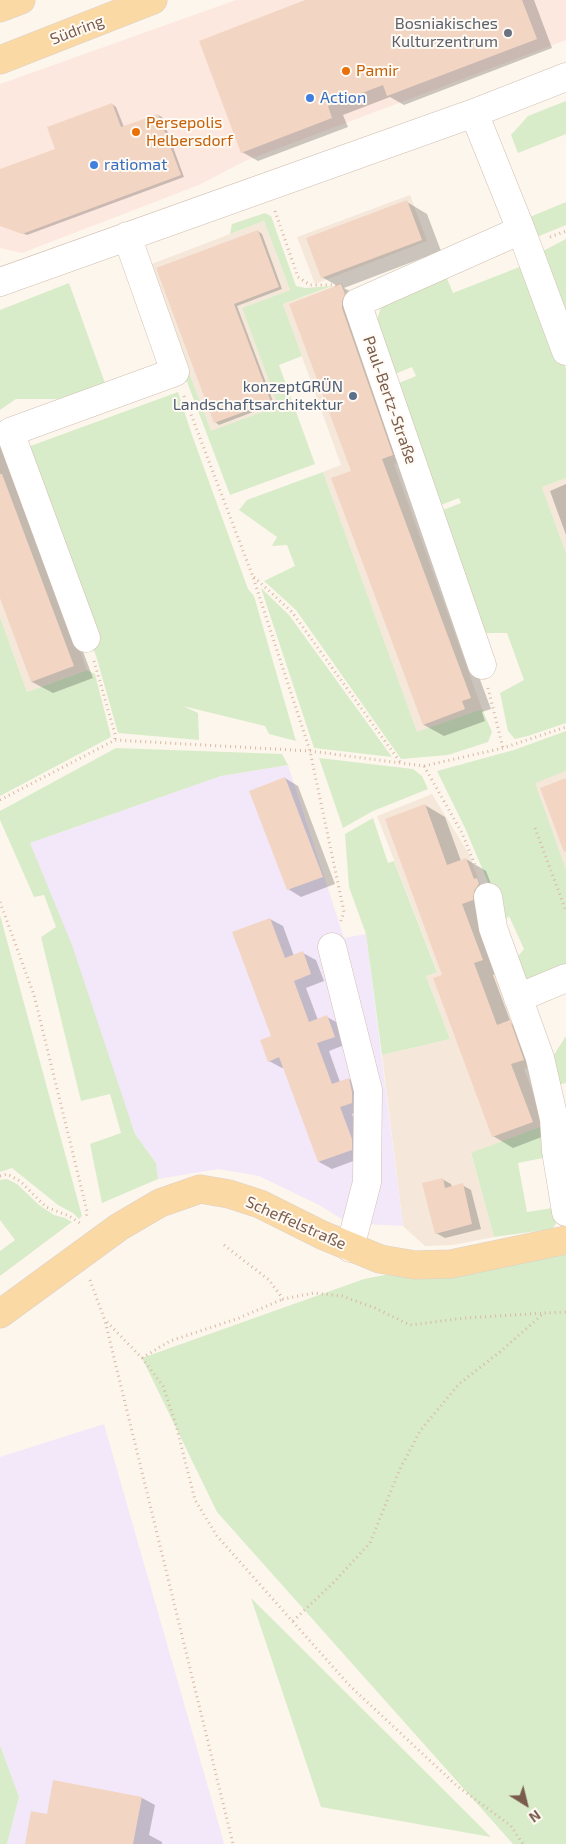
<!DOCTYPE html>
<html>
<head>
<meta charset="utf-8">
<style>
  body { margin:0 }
  #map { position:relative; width:566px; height:1844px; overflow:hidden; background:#fdf6ec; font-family:"Exo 2",sans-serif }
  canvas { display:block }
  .north { position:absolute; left:501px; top:1779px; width:50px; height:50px; -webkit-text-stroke:4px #fffaf3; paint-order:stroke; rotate:144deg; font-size:14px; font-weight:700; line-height:20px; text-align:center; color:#7a5c4d }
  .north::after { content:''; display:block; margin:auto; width:18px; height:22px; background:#7a5c4d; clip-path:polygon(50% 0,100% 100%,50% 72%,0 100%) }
</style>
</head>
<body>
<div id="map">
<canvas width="566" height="1844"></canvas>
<div class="north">N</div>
</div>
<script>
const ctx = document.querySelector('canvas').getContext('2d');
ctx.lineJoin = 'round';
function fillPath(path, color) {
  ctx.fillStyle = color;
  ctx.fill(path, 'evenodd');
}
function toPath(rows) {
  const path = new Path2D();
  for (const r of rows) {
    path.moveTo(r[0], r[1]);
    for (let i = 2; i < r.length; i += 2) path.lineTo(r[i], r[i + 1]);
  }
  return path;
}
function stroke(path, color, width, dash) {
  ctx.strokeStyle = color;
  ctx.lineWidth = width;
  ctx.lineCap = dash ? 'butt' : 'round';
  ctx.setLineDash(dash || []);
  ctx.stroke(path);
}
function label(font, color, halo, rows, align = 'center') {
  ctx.font = font + ' "Exo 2",sans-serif';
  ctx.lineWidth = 4;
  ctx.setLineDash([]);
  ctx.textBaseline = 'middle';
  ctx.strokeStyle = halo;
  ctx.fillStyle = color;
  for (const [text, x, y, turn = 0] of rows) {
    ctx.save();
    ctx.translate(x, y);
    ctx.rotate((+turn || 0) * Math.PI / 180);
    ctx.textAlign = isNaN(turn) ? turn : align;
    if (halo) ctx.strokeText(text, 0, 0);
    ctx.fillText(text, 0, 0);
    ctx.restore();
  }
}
fillPath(toPath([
  [410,195,427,241,315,284,297,237],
  [264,221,290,290,242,308,278,406,211,432,149,265],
  [342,283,408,460,394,464,482,709,417,733,323,472,341,465,283,304],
  [0,428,87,670,27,692,0,617],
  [566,478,566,553,542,487],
  [566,771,566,869,534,782],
  [432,794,469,854,486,900,539,1063,524,1069,545,1125,471,1154,494,1237,453,1245,425,1246,403,1226,382,1055,450,1039,426,976,437,971,377,816]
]), '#f5e8da');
fillPath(toPath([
  [236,0,566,0,566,40,245,161,199,185,22,253,0,248,0,84]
]), '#fde8e0');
fillPath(toPath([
  [288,765,344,938,366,934,403,1226,348,1223,319,1205,259,1176,218,1169,158,1179,156,1163,135,1134,30,843,221,776],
  [104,1424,220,1829,224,1844,7,1844,19,1797,0,1745,0,1457]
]), '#f3e8fa');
fillPath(toPath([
  [566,101,566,134,518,153,511,135,528,116],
  [566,202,566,225,532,239,525,219],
  [265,213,271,216,296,286,305,288,332,286,283,304,302,356,279,365,315,464,230,495,162,316,167,314,211,431,278,406,242,308,290,290,264,221,230,234,232,224],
  [566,239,566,331,537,254],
  [522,266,533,277,566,369,566,478,542,487,566,553,566,723,528,736,515,739,508,731,500,693,524,680,507,633,485,633,443,510,461,503,459,498,441,505,399,383,416,376,412,367,395,374,376,323,382,304,444,271,453,293],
  [69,283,105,383,58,399,16,399,0,410,0,310],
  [178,392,192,435,248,589,254,596,296,741,269,734,265,726,183,706,198,713,199,740,118,733,97,659,25,448],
  [323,472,417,732,482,709,492,732,488,742,448,755,401,759,296,610,264,581,295,566,287,545,272,546,277,537,239,510,247,500],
  [261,588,289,615,392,757,314,748],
  [0,617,27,692,87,670,95,674,111,737,0,796],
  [566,731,566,771,535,783,566,869,566,965,517,983,510,966,524,949,509,916,498,930,496,901,465,828,437,771,514,750],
  [116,748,282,754,288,765,221,776,30,843,72,945,135,1134,156,1163,158,1179,102,1203,90,1144,121,1133,110,1094,81,1101,41,937,56,927,44,895,34,897,0,820,0,811],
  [319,758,413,769,422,776,428,789,373,811,343,828],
  [373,818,388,863,394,861,437,972,426,976,450,1039,382,1055,366,934,349,887,345,834],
  [0,915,82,1216,79,1219,73,1213,58,1205,12,1168,0,1172],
  [566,1036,566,1083,552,1086,548,1064],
  [545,1125,548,1157,518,1163,527,1212,559,1207,558,1221,552,1229,494,1237,471,1153],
  [7,1179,17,1184,39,1205,54,1215,65,1218,72,1222,0,1276,0,1251,15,1240,0,1220,0,1180],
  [566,1240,566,1844,513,1844,217,1512,142,1358,364,1279],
  [251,1598,491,1837,321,1807],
  [0,1745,19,1797,7,1844,0,1844]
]), '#d8ecc9');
fillPath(toPath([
  [308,0,534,0,552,48,404,105,390,97,343,115,348,127,258,161,242,152],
  [112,104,116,107,124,127,158,115,162,117,184,177,27,235,0,225,0,170,57,149],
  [407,202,427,214,441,251,344,288,361,297,402,470,491,709,482,712,485,721,444,736,424,725,353,471,339,287,322,277],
  [258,231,262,234,282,289,237,306,274,404,219,425,215,422,158,269],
  [0,431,93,678,53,693,32,682,0,595],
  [566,484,566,535,550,491],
  [285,778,298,786,335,884,301,897,288,889],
  [425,805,445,817,461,861,466,859,486,871,493,889,502,971,493,975,511,1023,530,1033,552,1133,513,1148,493,1136,444,975],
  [270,919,283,926,294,956,303,953,316,960,324,981,306,988,318,1020,327,1017,340,1024,347,1044,329,1051,340,1082,349,1079,362,1087,365,1110,352,1114,364,1147,364,1157,332,1169,319,1162,284,1067,282,1068,269,1061,273,1037],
  [442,1179,451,1184,452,1187,462,1185,471,1190,481,1229,445,1238,436,1233],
  [54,1781,142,1798,155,1805,149,1835,162,1842,162,1844,26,1844,48,1816]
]), '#0003');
fillPath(toPath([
  [305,0,522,0,537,39,387,96,383,85,328,106,332,118,241,153,199,41],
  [112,103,121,127,158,114,181,175,22,234,0,226,0,169,55,149,47,127],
  [407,200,422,240,321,278,306,238],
  [258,230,279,287,234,304,271,402,214,423,156,268],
  [341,284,345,294,342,301,342,308,393,455,382,459,471,698,462,701,465,709,423,725,331,478,351,471,289,304],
  [0,474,2,474,74,666,31,682,0,598],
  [285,777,323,877,287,890,249,791],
  [566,778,566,851,564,852,540,788],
  [425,804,447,865,466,858,474,879,477,878,479,884,474,891,473,900,462,904,483,960,474,963,497,1025,510,1020,524,1060,511,1064,533,1122,492,1137,433,978,442,975,385,819],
  [270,918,285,958,303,951,311,974,294,981,309,1022,327,1015,335,1037,317,1043,332,1084,349,1078,352,1092,352,1103,340,1107,352,1139,352,1150,318,1162,279,1057,268,1062,260,1040,271,1036,232,932],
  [443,1178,445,1188,463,1183,472,1224,435,1234,422,1183],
  [53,1780,142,1797,133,1844,25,1844,31,1811,47,1814]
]), '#f3d5c3');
const minor = toPath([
  [474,113,521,230,566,351],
  [0,282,474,113,566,77],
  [86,638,10,432,175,372,127,236],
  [482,665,357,303,521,230],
  [488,897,493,928,540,1058,554,1119,556,1151,566,1212],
  [332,947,368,1090,367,1182,350,1248],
  [518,998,566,978]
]);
const major = toPath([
  [0,8,21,0],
  [0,60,153,0],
  [0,1314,119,1227,160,1203,200,1189,229,1194,260,1204,322,1235,380,1259,415,1265,451,1264,566,1240]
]);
stroke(minor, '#d1beb0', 29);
stroke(major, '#dad1cd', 29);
stroke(toPath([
  [275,211,298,277,310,285,335,285,339,287],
  [550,237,566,231],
  [184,396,253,577,310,751,344,912,340,924],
  [254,577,292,612,400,762],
  [94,661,115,734,115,740],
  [488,688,503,748],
  [424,766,462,833,479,875],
  [0,800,115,740,310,751,424,766,503,748,566,727],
  [535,828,566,911],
  [0,902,34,995,87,1211,86,1219],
  [0,1176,7,1174,20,1181,46,1207,69,1216,80,1223],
  [224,1245,269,1280,283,1299,314,1293,342,1296,375,1308,410,1325,465,1318,544,1313],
  [90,1280,105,1321,233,1844],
  [107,1322,142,1358,163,1386,176,1425,195,1500,217,1536,349,1685,456,1785,511,1826,523,1844],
  [142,1358,170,1341,239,1318,283,1299],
  [293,1621,333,1583,370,1543,399,1471,420,1431,459,1384,501,1351,544,1313,566,1312]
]), '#d9b8a5', 3, [1, 4]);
stroke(minor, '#fff', 28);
stroke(major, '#fbd9a5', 28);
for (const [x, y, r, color] of [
  [508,33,5,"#6b7280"],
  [346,71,5,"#e8710a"],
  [310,98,5,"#3f7fe0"],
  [136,132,5,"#e8710a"],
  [94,165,5,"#3f7fe0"],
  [353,396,5,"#5c6f8a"]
]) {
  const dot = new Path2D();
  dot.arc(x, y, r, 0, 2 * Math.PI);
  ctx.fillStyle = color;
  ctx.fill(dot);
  stroke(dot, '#fffaf3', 2);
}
label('16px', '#5b616d', '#fffaf3', [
  ["Bosniakisches",498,24],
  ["Kulturzentrum",498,42]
], 'right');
label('16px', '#7a5c4d', '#fffaf3', [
  ["Südring",77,30,-21],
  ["Paul-Bertz-Straße",390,400,71],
  ["Scheffelstraße",296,1223,24]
]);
label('16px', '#c56008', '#fffaf3', [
  ["Pamir",356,71],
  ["Persepolis",146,123],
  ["Helbersdorf",146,141]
], 'left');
label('16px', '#366cbe', '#fffaf3', [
  ["Action",320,98],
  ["ratiomat",104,165]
], 'left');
label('16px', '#4e5e75', '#fffaf3', [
  ["konzeptGRÜN",343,387],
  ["Landschaftsarchitektur",343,405]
], 'right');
</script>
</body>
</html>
